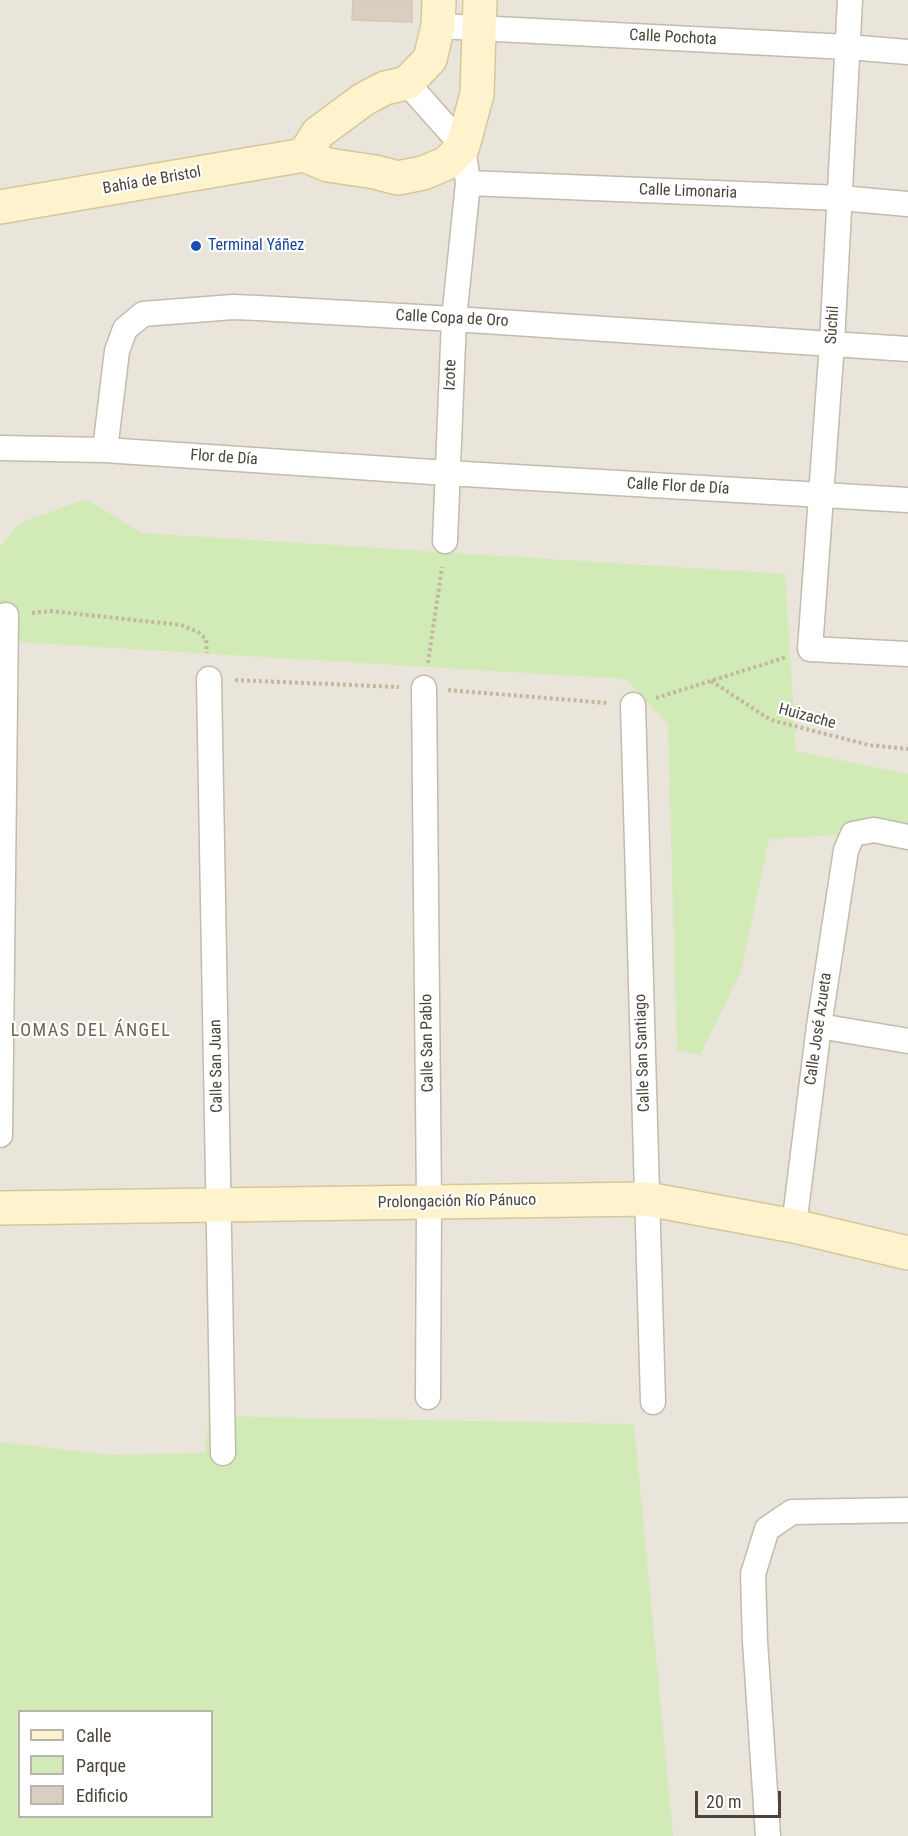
<!DOCTYPE html>
<html>
<head>
<meta charset="utf-8">
<style>
  body { margin:0 }
  #map { position:relative; width:908px; height:1836px; overflow:hidden; background:#f6f3ec; font-family:"Roboto Condensed",sans-serif }
  canvas { display:block }
  .legend { position:absolute; left:18px; top:1710px; width:195px; height:108px; box-sizing:border-box; background:#fff; border:2px solid #b7b4b0; margin:0; padding:8px 10px; list-style:none; font-size:18px; color:#4b4439 }
  .legend li { display:flex; align-items:center; gap:12px; height:30px }
  .legend b { width:30px; border:2px solid #b7b4b0 }
  .scale { position:absolute; left:695px; top:1791px; width:86px; height:27px; box-sizing:border-box; border:3px solid #4b4439; border-top:0; padding-left:8px; font-size:18px; line-height:21px; white-space:nowrap; color:#4b4439; -webkit-text-stroke:4px #fff; paint-order:stroke }
</style>
</head>
<body>
<div id="map">
<canvas width="908" height="1836"></canvas>
<ul class="legend">
<li><b style="height:8px;background:#fff3cd"></b>Calle</li>
<li><b style="height:16px;background:#d2eab5"></b>Parque</li>
<li><b style="height:16px;background:#d8cfc1"></b>Edificio</li>
</ul>
<div class="scale">20 m</div>
</div>
<script>
const ctx = document.querySelector('canvas').getContext('2d');
ctx.lineJoin = 'round';
function fillPath(path, color) {
  ctx.fillStyle = color;
  ctx.fill(path, 'evenodd');
}
function toPath(rows) {
  const path = new Path2D();
  for (const r of rows) {
    path.moveTo(r[0], r[1]);
    for (let i = 2; i < r.length; i += 2) path.lineTo(r[i], r[i + 1]);
  }
  return path;
}
function stroke(path, color, width, dash) {
  ctx.strokeStyle = color;
  ctx.lineWidth = width;
  ctx.lineCap = dash ? 'butt' : 'round';
  ctx.setLineDash(dash || []);
  ctx.stroke(path);
}
function label(font, color, halo, rows, align = 'center') {
  ctx.font = font + ' "Roboto Condensed",sans-serif';
  ctx.lineWidth = 4.5;
  ctx.setLineDash([]);
  ctx.textBaseline = 'middle';
  ctx.strokeStyle = halo;
  ctx.fillStyle = color;
  for (const [text, x, y, turn = 0] of rows) {
    ctx.save();
    ctx.translate(x, y);
    ctx.rotate((+turn || 0) * Math.PI / 180);
    ctx.textAlign = isNaN(turn) ? turn : align;
    if (halo) ctx.strokeText(text, 0, 0);
    ctx.fillText(text, 0, 0);
    ctx.restore();
  }
}
fillPath(toPath([
  [0,0,908,0,908,1836,0,1836],
  [20,1712,212,1712,212,1816,20,1816]
]), '#eae5da');
fillPath(toPath([
  [86,499,142,533,785,574,796,751,908,774,908,851,834,835,769,839,741,971,700,1055,677,1050,668,724,626,679,0,641,0,547,20,523],
  [209,1416,634,1424,673,1836,0,1836,0,1442,110,1455,205,1453],
  [20,1712,212,1712,212,1816,20,1816]
]), '#d2eab5');
const building = toPath([
  [353,0,412,0,412,22,352,20,353,0]
]);
fillPath(building, '#d8cfc1');
stroke(building, '#d3c7b4', 1.5);
const street = toPath([
  [850,0,832,343,810,649,908,654],
  [438,26,848,47,908,52],
  [407,83,463,146,468,183,454,319,445,541],
  [468,183,840,198,908,204],
  [0,448,105,450,447,473,908,500],
  [105,450,117,351,125,329,143,314,233,307,258,308,454,319,908,349],
  [209,679,223,1453],
  [424,688,429,1203,428,1397],
  [633,705,653,1402],
  [819,1026,908,1041],
  [0,1135,6,615],
  [794,1226,819,1026,846,850,853,834,874,830,908,837],
  [768,1836,755,1641,753,1574,767,1529,792,1512,908,1510]
]);
const secondary = toPath([
  [304,155,318,133,364,99,385,88,407,83,430,59,438,26,439,0],
  [0,207,304,155,328,165,375,172,398,178,423,173,447,163,463,146,477,94,480,0],
  [0,1208,647,1199,794,1226,908,1253]
]);
stroke(street, '#c2bbae', 27);
stroke(secondary, '#d6c79b', 36);
stroke(toPath([
  [32,613,50,611,181,625,198,632,206,639,207,653],
  [428,663,442,567],
  [235,680,399,687],
  [711,681,771,720,869,745,908,749],
  [448,690,608,703],
  [656,698,787,657]
]), '#c4b79f', 4, [3, 3]);
stroke(street, '#fff', 24);
stroke(secondary, '#fff3cd', 33);
for (const [x, y, r, color] of [
  [196,246,6,"#1a4fb4"]
]) {
  const dot = new Path2D();
  dot.arc(x, y, r, 0, 2 * Math.PI);
  ctx.fillStyle = color;
  ctx.fill(dot);
  stroke(dot, '#fff', 2);
}
label('16px', '#4b4439', '#fff', [
  ["Calle Pochota",673,38,3],
  ["Bahía de Bristol",152,181,-10],
  ["Calle Limonaria",688,192,2],
  ["Calle Copa de Oro",452,319,3],
  ["Súchil",833,325,-86],
  ["Izote",451,375,-88],
  ["Flor de Día",224,458,4],
  ["Calle Flor de Día",678,487,3],
  ["Huizache",807,717,15],
  ["Calle José Azueta",819,1029,-82],
  ["Calle San Pablo",428,1043,-91],
  ["Calle San Santiago",643,1053,-92],
  ["Calle San Juan",217,1066,-91],
  ["Prolongación Río Pánuco",457,1202,-1]
]);
label('16px', '#164399', '#fff', [
  ["Terminal Yáñez",208,246]
], 'left');
ctx.letterSpacing = '1.5px';
label('18px', '#6e6250', '#fff', [
  ["LOMAS DEL ÁNGEL",91,1031]
]);
ctx.letterSpacing = '0px';
</script>
</body>
</html>
